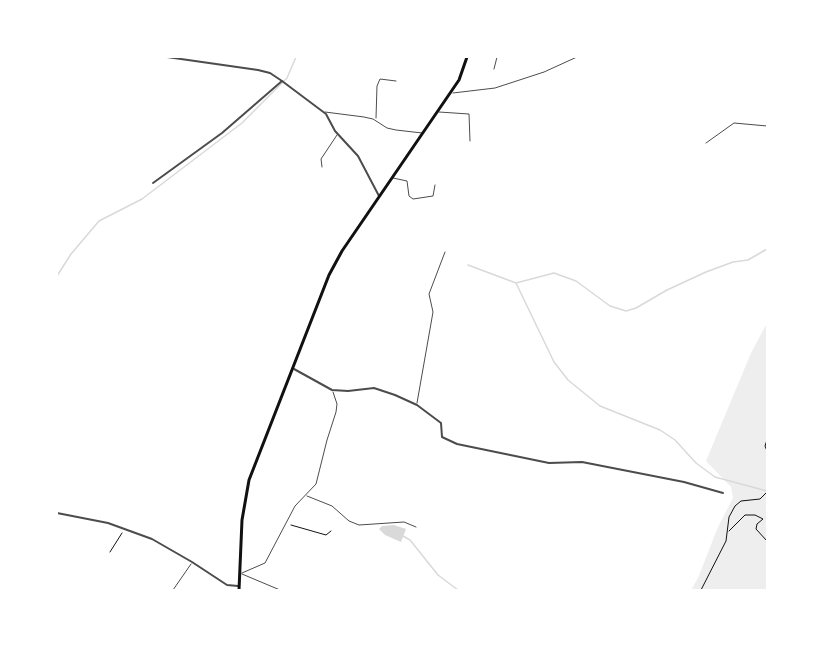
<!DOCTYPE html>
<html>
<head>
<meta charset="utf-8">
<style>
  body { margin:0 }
  #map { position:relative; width:824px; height:647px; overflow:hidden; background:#fff; font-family:Figtree,sans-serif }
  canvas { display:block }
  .frame { position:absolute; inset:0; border:58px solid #fff; pointer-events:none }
</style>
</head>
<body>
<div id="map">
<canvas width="824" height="647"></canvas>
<div class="frame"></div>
</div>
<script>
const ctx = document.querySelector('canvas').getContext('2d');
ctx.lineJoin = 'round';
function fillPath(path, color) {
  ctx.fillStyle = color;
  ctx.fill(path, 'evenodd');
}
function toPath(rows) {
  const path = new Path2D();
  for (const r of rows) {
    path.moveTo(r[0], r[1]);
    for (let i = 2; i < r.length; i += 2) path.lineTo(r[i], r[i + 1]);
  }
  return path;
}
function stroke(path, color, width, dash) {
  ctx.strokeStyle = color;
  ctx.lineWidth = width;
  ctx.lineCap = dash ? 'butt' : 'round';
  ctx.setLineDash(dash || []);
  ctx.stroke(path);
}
fillPath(toPath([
  [767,323,767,590,691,590,698,578,718,527,733,498,731,487,706,461,751,353]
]), '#eee');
fillPath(toPath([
  [394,525,406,529,401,542,385,535,379,529,382,526]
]), '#d9d9d9');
stroke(toPath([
  [468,265,516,283,554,362,568,380,600,406,660,430,675,440,696,463,715,477,767,491],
  [57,276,71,254,99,221,142,199,242,123,287,78,296,57],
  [516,283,554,273,576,281,610,306,626,311,636,308,667,290,706,272,733,262,748,260,767,249],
  [403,536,410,540,438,575,458,590]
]), '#d9d9d9', 1.5);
stroke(toPath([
  [767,440,765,446,767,451],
  [291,525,326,535,331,531],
  [729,531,745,515,755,515,763,519,757,524,756,529,767,541],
  [767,542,767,546],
  [110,552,122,533],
  [701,590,726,541,729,517,735,506,741,501,760,499,767,492]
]), '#111', 1);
stroke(toPath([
  [494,69,497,57],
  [453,93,495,88,544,72,577,57],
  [325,112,364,117,373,119,387,128,396,130,422,133],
  [439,112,469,114,470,141],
  [376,118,377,86,380,79,396,81],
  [706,143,734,123,767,126],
  [322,167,321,159,337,135],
  [393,178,407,181,409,196,413,199,433,196,435,185],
  [417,403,433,312,429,294,445,252],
  [307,496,332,506,349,521,359,525,404,522,416,527],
  [242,573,265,563,295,506,316,484,327,440,336,412,337,404,333,392],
  [242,574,280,590],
  [173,590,191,564]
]), '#4c4c4c', 1);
stroke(toPath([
  [153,183,222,133,282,81],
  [294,369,332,390,348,391,374,388,395,395,417,405,441,423,442,437,457,444,549,463,582,462,684,482,723,493]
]), '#4c4c4c', 2);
stroke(toPath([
  [167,57,258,70,270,73,282,81,326,114,335,131,358,156,379,196],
  [57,513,108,523,152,539,192,562,227,585,238,586]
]), '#4c4c4c', 2);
stroke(toPath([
  [239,590,242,520,249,480,329,275,342,251,459,80,467,57]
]), '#111', 3);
</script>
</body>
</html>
